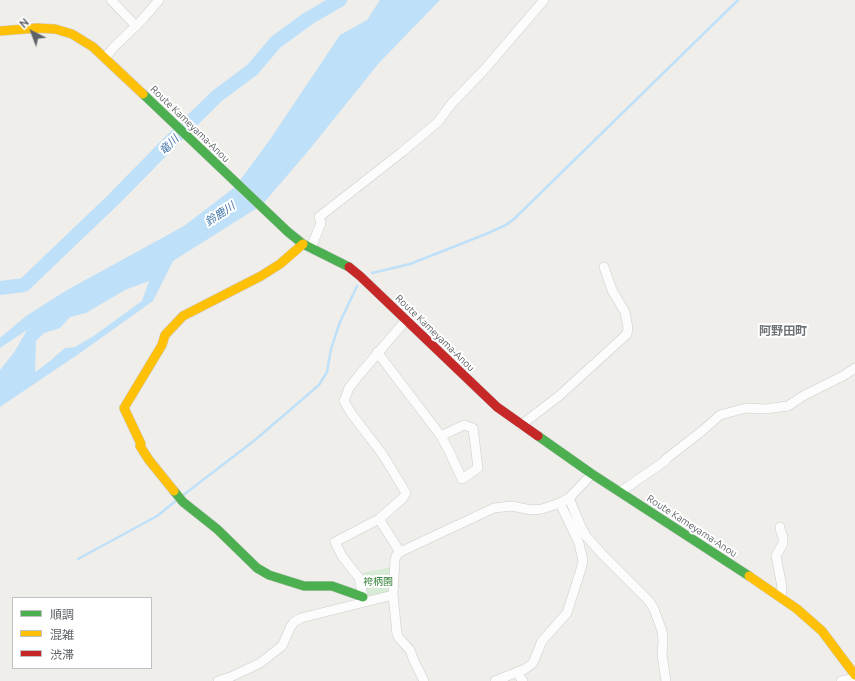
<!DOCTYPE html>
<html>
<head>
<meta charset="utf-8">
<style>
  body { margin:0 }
  #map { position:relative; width:855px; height:681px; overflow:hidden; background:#efeeea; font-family:Ubuntu,"Noto Sans JP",sans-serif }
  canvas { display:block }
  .legend { position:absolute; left:12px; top:597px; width:140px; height:72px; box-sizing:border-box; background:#fff; border:1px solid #bfc1c3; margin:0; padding:5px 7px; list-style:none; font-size:12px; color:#5f6368 }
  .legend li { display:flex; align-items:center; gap:8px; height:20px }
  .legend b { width:20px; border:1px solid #bfc1c3 }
  .north { position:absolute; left:12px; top:12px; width:40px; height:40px; -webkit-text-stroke:3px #fff; paint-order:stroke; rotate:318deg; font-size:11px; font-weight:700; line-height:16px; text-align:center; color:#5f6368 }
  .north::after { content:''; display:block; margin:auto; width:14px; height:18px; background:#5f6368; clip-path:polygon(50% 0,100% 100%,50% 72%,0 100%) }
</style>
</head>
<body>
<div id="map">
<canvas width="855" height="681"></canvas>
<ul class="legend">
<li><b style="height:5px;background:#4caf50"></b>順調</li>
<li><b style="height:5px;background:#ffc107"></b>混雑</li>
<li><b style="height:5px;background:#c62828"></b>渋滞</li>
</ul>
<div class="north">N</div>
</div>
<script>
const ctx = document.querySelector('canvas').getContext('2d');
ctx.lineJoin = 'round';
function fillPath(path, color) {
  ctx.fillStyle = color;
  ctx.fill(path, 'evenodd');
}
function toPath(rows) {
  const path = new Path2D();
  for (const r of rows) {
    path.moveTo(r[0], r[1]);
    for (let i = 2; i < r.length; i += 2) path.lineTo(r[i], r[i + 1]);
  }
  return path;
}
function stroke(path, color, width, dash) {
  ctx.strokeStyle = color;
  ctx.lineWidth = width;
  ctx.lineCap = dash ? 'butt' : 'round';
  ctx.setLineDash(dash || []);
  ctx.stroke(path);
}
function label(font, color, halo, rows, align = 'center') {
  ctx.font = font + ' Ubuntu,"Noto Sans JP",sans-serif';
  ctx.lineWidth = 4;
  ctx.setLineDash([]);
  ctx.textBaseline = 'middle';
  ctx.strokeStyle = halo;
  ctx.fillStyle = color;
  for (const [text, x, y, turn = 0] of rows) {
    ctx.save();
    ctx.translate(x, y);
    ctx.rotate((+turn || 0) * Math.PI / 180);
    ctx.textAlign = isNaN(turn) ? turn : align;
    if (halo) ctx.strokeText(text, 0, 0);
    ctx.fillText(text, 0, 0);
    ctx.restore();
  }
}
fillPath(toPath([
  [392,567,391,588,388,592,369,596,365,591,362,573]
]), '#d8ebd6');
fillPath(toPath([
  [380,0,440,0,379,63,309,150,262,205,173,261,153,301,80,353,0,407,0,370,15,351,27,330,0,348,0,338,26,316,67,290,184,226,235,187,269,141,340,35,367,20],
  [149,281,142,301,95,335,75,347,65,348,50,361,35,372,36,341,44,333,60,328,70,317,86,313,125,290]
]), '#bfe0f9');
stroke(toPath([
  [372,273,410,264,486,234,506,225,514,219,738,0],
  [182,496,255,440,319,385,327,372,331,349,340,322,357,286],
  [78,559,157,516,177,500]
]), '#bfe0f9', 2.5);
stroke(toPath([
  [0,288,24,285,114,199,165,147,217,96,252,70,276,42,309,18,340,0]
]), '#bfe0f9', 14);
const street = toPath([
  [111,0,136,26],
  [105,58,113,48,142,20,159,0],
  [311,248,321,223,319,217,402,152,438,122,452,103,484,70,544,0],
  [377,352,441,436,448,449,462,479,478,468,473,428,464,425,441,436],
  [521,425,559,396,627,334,628,328,625,312,612,290,604,267],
  [620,492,665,461,666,459,702,431,720,415,746,408,765,409,788,406,803,396,843,376,855,368],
  [569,498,581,527,586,536,602,554,649,601,654,609,662,631,663,640,662,655,666,681],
  [780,527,780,529,783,537,783,543,776,556,782,587,781,598],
  [400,552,379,519,403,498,406,493,383,455,351,413,344,401,349,388,360,374,406,320],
  [364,601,359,578,342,556,335,542,379,519],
  [517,673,523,681],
  [218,681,233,676,260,663,282,646,290,628,294,622,301,618,393,595],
  [424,681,414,661,410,650,399,638,397,634,393,595,395,560,396,556,400,552,494,508,512,506,531,510,542,509,560,503,569,498,592,474],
  [495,681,525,669,533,663,542,641,567,613,581,569,583,561,579,543,560,503],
  [841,681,855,678]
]);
const fast = toPath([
  [143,94,288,232,303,244,349,267],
  [538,436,592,474,749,576],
  [174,491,183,502,217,529,257,568,269,575,304,586,332,586,363,597]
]);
const slow = toPath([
  [0,31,37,28,55,29,72,34,93,47,143,94],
  [174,491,149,460,140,446,141,444,124,408,162,345,165,335,183,316,261,276,280,264,303,244],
  [749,576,797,609,822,631,855,675]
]);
const jam = toPath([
  [349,267,360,276,497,407,538,436]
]);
stroke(street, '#cbcccc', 10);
stroke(fast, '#cacacb', 10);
stroke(slow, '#cacacb', 10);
stroke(jam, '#cacacb', 10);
stroke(street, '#fdfcfc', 9);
stroke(fast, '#4caf50', 9);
stroke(slow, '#ffc107', 9);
stroke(jam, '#c62828', 9);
label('10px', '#5f6368', '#fff', [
  ["Route Kameyama-Anou",190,124,44],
  ["Route Kameyama-Anou",435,333,44],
  ["Route Kameyama-Anou",692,526,33]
]);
label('10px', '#348238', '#fff', [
  ["袴柄園",378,582]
]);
label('italic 11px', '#4174aa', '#fff', [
  ["竜川",169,145,-45],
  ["鈴鹿川",220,214,-34]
]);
label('bold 12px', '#70757a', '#fff', [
  ["阿野田町",783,331]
]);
</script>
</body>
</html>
